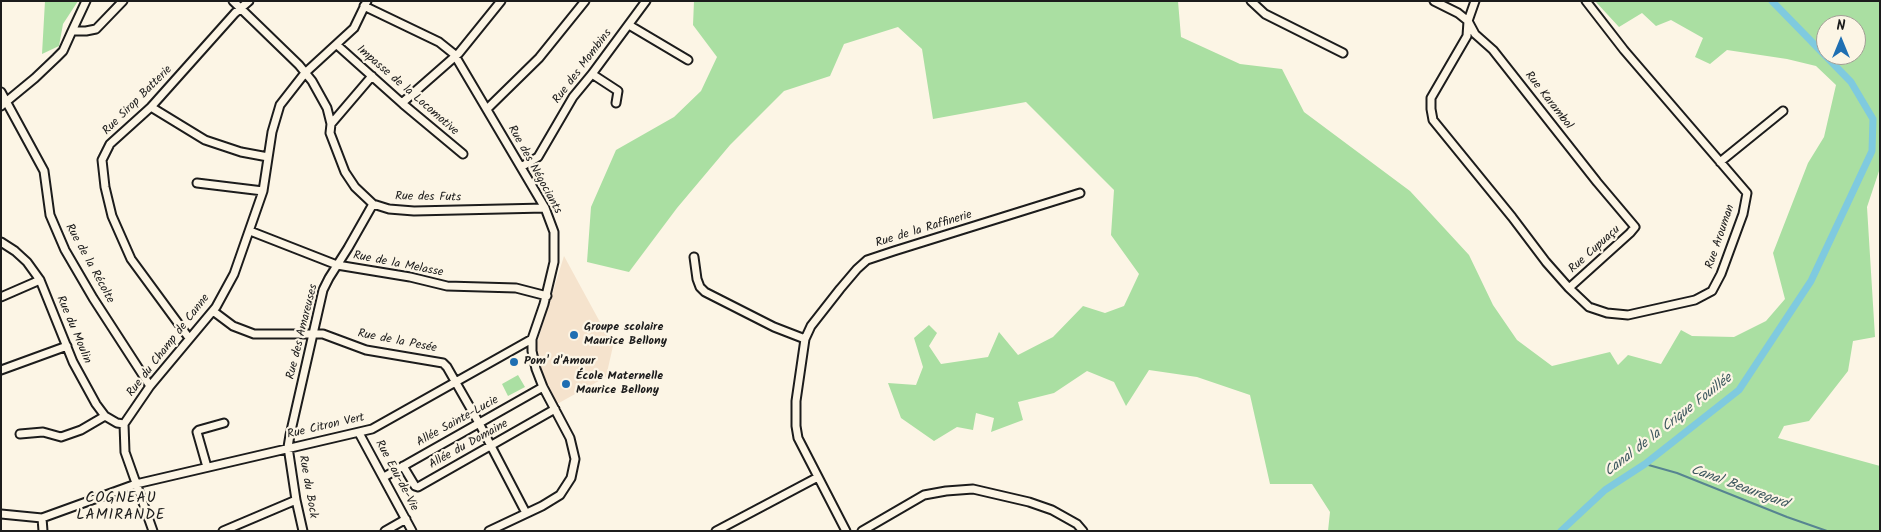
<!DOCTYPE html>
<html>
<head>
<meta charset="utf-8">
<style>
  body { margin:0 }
  #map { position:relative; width:1881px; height:532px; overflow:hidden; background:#fcf5e5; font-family:Kalam,sans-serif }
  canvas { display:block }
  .frame { position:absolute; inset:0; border:2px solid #1c1c1c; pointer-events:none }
  .north { position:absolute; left:1816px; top:15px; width:50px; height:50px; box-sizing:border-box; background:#fcf5e5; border:1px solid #a29e95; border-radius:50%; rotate:0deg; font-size:14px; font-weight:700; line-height:20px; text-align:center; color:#1c1c1c }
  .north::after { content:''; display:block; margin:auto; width:18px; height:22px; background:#1f6fb2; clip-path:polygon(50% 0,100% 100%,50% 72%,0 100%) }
</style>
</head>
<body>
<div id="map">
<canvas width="1881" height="532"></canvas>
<div class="frame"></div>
<div class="north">N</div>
</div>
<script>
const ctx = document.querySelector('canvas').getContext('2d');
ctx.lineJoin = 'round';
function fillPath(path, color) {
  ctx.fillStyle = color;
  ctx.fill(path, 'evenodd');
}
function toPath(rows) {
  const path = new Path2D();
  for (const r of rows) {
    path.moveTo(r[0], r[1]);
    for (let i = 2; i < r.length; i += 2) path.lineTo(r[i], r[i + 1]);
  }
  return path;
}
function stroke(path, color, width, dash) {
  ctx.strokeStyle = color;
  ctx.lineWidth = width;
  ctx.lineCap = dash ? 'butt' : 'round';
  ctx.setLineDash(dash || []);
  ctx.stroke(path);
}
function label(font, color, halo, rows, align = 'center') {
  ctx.font = font + ' Kalam,sans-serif';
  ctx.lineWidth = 4.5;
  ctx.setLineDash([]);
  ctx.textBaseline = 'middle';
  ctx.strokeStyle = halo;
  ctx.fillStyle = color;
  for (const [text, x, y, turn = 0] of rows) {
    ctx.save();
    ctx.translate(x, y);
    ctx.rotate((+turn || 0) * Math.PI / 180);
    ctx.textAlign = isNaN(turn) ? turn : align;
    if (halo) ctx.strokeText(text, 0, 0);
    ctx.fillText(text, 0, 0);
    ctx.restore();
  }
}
fillPath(toPath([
  [564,256,613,346,606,377,557,404,539,367,536,346]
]), '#f5e3cd');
fillPath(toPath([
  [45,1,78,1,63,24,59,46,42,54],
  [694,1,1178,1,1181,37,1240,64,1282,69,1304,112,1410,191,1469,255,1493,305,1517,340,1552,366,1610,352,1618,365,1628,355,1661,364,1681,330,1692,336,1734,337,1766,321,1785,299,1773,253,1808,163,1824,137,1836,85,1816,66,1787,59,1727,50,1710,64,1695,57,1703,38,1671,20,1656,26,1642,13,1619,27,1595,1,1880,1,1880,168,1867,207,1875,337,1853,341,1848,371,1809,421,1784,426,1778,438,1880,466,1880,531,1328,531,1330,512,1312,484,1270,484,1250,395,1197,377,1149,370,1126,406,1114,382,1087,371,1054,393,1018,402,1023,420,991,432,994,418,976,413,973,430,957,427,934,441,901,418,888,383,916,385,923,367,914,338,929,325,937,333,929,346,941,364,988,357,999,332,1018,355,1053,337,1083,306,1105,313,1124,306,1139,274,1111,235,1114,190,1026,102,933,119,922,49,898,27,844,44,830,76,784,91,730,145,677,208,629,272,587,262,591,207,616,150,674,117,701,91,717,57,693,25],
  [1826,25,1856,25,1856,55,1826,55],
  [518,375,525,387,508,396,502,384]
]), '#aadfa2');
stroke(toPath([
  [1645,464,1677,473,1787,517,1827,531]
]), '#578491', 2);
stroke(toPath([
  [1561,531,1605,490,1645,464,1739,390,1811,281,1872,151,1873,119,1851,82,1772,1]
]), '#7fcadf', 7);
const street = toPath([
  [233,1,299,65,312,81,327,108,331,124,330,133,345,172,355,187,373,204,389,209,414,211,545,208],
  [1251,1,1265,14,1343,53],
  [1434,1,1458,13,1468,21,1475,34,1493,50,1597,182,1635,227,1630,233,1569,288],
  [1475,1,1468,21,1467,36,1431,98,1431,109,1433,120,1512,217,1546,262,1569,288,1589,307,1607,313,1628,315,1695,300,1712,291,1721,274,1743,214,1747,193,1624,50,1586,1],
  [364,6,439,42,454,54,545,208,554,232,554,262,544,304,532,339,532,351,536,369,543,387,570,438,575,459,571,478,560,495,542,506,489,531],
  [629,25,688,60],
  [72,31,86,1],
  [337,45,403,104,463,154],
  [592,74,618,91,616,103],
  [1,92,44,171,50,215,65,250,93,298,150,386],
  [402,103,459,53,501,1],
  [1,106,35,78,56,58,63,51,72,31,86,31,96,29,123,1],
  [151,107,205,140,241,152,268,157],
  [487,109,539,58,585,1],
  [331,124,372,76],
  [1720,162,1783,111],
  [521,167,538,157,573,97,592,74,646,1],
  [197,183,263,191],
  [250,231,337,265,410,277,447,286,516,288,547,296],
  [1,242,15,251,27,262,40,280,73,362,96,404,105,416,117,423,124,424],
  [694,257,697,279,700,287,705,292,774,327,805,339],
  [1,297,40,280],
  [213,311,233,326,254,334,323,334,366,350,443,363,447,367,479,423,526,513],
  [189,338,131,259,112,216,105,187,102,160,110,144,151,107,235,13,249,1],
  [1,370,67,346],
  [359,433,412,531],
  [20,434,43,432,61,437,81,430,105,416],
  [403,466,415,486,418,487,555,409],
  [207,467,197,432,199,430,224,423],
  [384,477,543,387],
  [1,514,42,518,136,484,372,429,532,339],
  [42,518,43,531],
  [153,531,125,452,124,424,150,386,216,307,234,274,263,191,272,132,280,105,305,73,354,28,367,1],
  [223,531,296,500],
  [303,531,296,500,288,447,290,435,323,290,329,278,348,248,373,204],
  [385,531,406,519],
  [716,531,818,477],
  [846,531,798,438,796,426,796,401,805,339,811,326,840,289,857,269,867,260,894,251,1080,193],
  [862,531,924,495,946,491,973,489,1029,502,1052,510,1077,524,1083,531]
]);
stroke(street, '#1c1c1c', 11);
stroke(street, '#fcf5e5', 7);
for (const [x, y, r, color] of [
  [574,335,5,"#1f6fb2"],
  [514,362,5,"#1f6fb2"],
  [566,384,5,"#1f6fb2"]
]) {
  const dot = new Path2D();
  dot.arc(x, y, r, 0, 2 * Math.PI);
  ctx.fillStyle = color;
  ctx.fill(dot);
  stroke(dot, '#fcf5e5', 2);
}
label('12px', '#1c1c1c', '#fcf5e5', [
  ["Rue des Mombins",583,67,-53],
  ["Impasse de la Locomotive",407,91,41],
  ["Rue Sirop Batterie",138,101,-45],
  ["Rue Karambol",1548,101,52],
  ["Rue des Négociants",534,170,61],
  ["Rue des Futs",428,198,1],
  ["Rue de la Raffinerie",924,230,-17],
  ["Rue Arouman",1721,237,-71],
  ["Rue Cupuaçu",1595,250,-42],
  ["Rue de la Récolte",89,264,61],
  ["Rue de la Melasse",398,265,11],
  ["Rue du Moulin",73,330,67],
  ["Rue des Amareuses",303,332,-76],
  ["Rue de la Pesée",397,342,11],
  ["Rue du Champ de Canne",169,346,-52],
  ["Allée Sainte-Lucie",458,422,-29],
  ["Rue Citron Vert",326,427,-13],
  ["Allée du Domaine",469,445,-29],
  ["Rue Eau-de-Vie",396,476,62],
  ["Rue du Bock",307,487,80]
]);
label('bold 12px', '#1c1c1c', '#fcf5e5', [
  ["Groupe scolaire",584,328],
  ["Maurice Bellony",584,342],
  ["Pom' d'Amour",524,362],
  ["École Maternelle",576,377],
  ["Maurice Bellony",576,391]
], 'left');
label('italic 14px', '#3f5960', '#fcf5e5', [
  ["Canal de la Crique Fouillée",1669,426,-38],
  ["Canal Beauregard",1739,488,20]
]);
ctx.letterSpacing = '1px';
label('15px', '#1c1c1c', '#fcf5e5', [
  ["COGNEAU",121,499],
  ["LAMIRANDE",121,516]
]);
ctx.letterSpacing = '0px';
</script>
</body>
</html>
